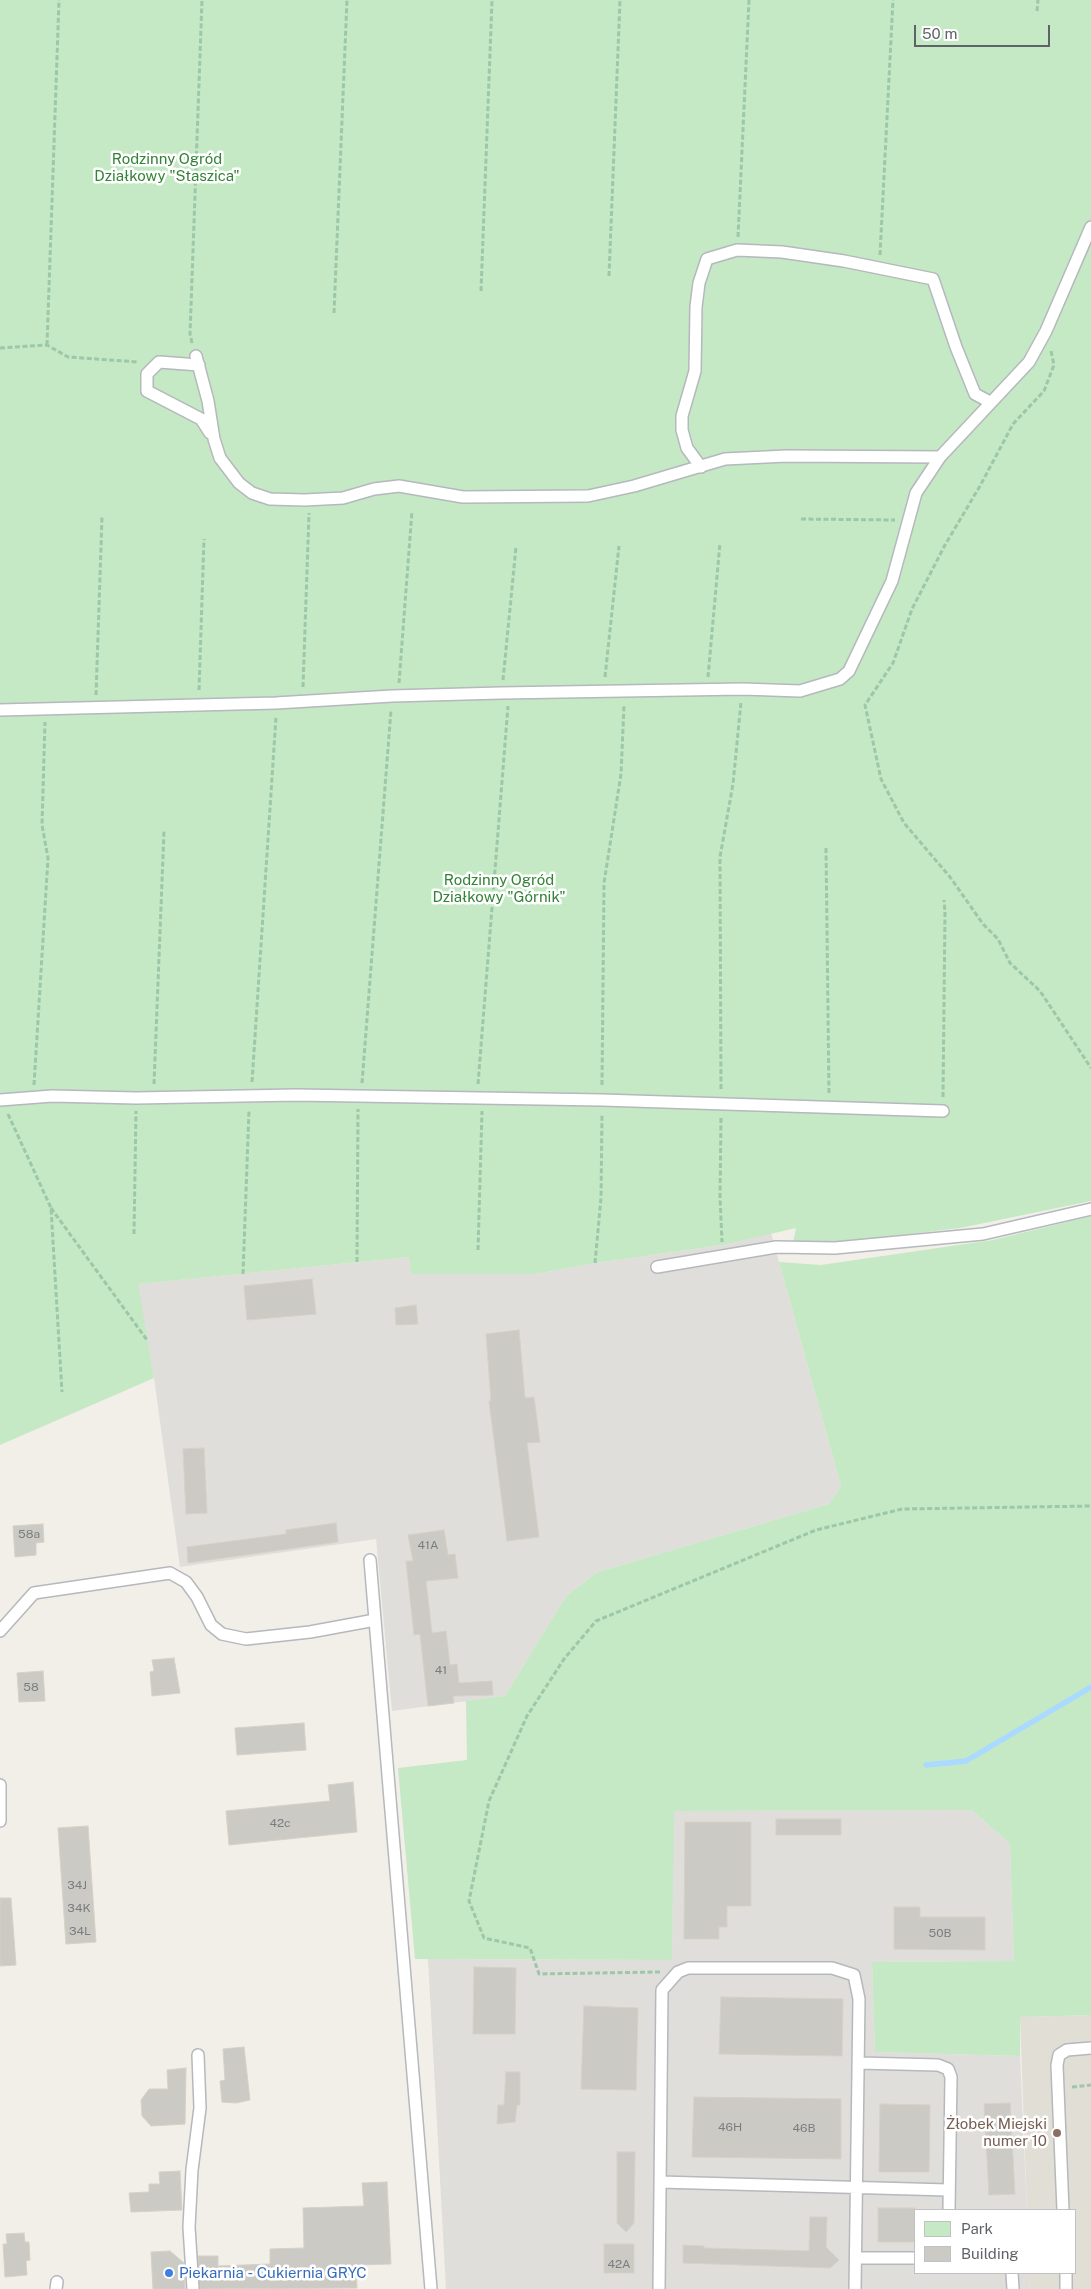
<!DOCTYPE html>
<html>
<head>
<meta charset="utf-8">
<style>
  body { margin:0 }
  #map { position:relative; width:1091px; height:2289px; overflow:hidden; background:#f1efe8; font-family:"Public Sans",sans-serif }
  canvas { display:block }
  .legend { position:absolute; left:914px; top:2209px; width:162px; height:65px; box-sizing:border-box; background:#fff; border:1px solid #bfc1c3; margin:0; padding:6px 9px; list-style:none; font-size:15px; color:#5f6368 }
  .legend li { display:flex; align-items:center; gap:10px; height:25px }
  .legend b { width:25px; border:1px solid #bfc1c3 }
  .scale { position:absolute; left:914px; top:25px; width:136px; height:22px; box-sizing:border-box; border:2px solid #5f6368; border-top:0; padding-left:6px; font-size:15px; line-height:18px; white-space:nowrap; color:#5f6368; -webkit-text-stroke:4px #fff; paint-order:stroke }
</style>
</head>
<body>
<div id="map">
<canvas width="1091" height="2289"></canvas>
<ul class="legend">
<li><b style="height:14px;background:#c5e8c5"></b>Park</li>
<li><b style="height:14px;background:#cccac5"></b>Building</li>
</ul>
<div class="scale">50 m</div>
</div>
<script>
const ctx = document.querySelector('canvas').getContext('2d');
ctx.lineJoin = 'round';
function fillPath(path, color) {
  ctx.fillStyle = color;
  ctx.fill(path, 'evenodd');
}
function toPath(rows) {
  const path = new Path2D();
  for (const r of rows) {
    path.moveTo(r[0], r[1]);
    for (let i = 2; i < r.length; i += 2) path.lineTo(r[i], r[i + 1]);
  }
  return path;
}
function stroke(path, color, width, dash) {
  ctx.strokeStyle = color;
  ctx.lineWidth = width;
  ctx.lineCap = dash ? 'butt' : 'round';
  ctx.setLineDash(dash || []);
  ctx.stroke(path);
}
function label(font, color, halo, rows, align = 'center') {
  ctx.font = font + ' "Public Sans",sans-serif';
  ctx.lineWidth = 5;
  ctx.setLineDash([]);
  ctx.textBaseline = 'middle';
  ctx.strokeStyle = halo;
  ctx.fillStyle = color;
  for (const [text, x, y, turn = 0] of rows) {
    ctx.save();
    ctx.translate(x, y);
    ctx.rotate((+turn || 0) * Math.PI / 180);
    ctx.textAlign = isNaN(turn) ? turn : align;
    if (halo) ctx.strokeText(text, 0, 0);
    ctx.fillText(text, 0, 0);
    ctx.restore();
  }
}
fillPath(toPath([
  [771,1233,841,1486,829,1504,598,1572,566,1596,505,1696,392,1711,376,1539,180,1567,154,1378,137,1284,409,1257,411,1273,535,1274,596,1263,722,1245],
  [972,1810,1010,1844,1014,1961,872,1962,875,2052,1020,2056,1027,2210,915,2210,915,2273,1029,2273,1030,2289,446,2289,428,1959,672,1960,673,1811]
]), '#e0deda');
fillPath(toPath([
  [1091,2015,1091,2289,1030,2289,1029,2273,1075,2273,1075,2210,1027,2210,1020,2017]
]), '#e1ded6');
fillPath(toPath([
  [0,0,1091,0,1091,1201,960,1228,851,1241,793,1243,796,1228,722,1245,596,1263,535,1274,411,1274,409,1257,138,1284,154,1378,0,1445],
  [1091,1216,1091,2015,1020,2017,1020,2056,875,2052,872,1962,1014,1961,1010,1844,972,1810,674,1811,672,1960,415,1959,398,1768,467,1760,466,1701,505,1696,566,1596,598,1572,829,1504,841,1486,779,1262,821,1265,993,1240]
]), '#c5e8c5');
stroke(toPath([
  [926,1765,966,1761,1091,1687]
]), '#aadaff', 5.5);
const building = toPath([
  [312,1279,316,1314,247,1320,244,1286,312,1279],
  [416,1305,418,1324,396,1325,395,1308,416,1305],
  [519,1330,525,1398,534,1397,540,1442,527,1443,539,1537,507,1541,489,1401,491,1401,486,1334,519,1330],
  [204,1448,207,1513,186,1514,183,1449,204,1448],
  [336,1523,338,1542,188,1563,187,1547,286,1534,286,1530,336,1523],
  [43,1524,44,1542,36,1543,36,1555,15,1557,13,1526,43,1524],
  [444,1530,448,1555,455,1554,458,1578,426,1581,432,1633,446,1631,450,1665,457,1664,459,1683,492,1681,493,1695,453,1696,454,1703,428,1706,420,1634,414,1635,406,1561,413,1561,408,1535,444,1530],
  [174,1658,180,1693,152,1696,150,1672,154,1671,152,1660,174,1658],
  [43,1671,45,1701,19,1702,17,1673,43,1671],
  [304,1723,306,1750,237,1755,235,1728,304,1723],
  [353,1782,357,1832,229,1845,226,1811,330,1801,328,1785,353,1782],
  [776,1819,841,1819,841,1835,776,1835,776,1819],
  [685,1822,751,1822,751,1906,727,1906,727,1927,719,1927,719,1939,684,1939,685,1822],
  [88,1826,96,1942,66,1944,58,1828,88,1826],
  [0,1898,11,1898,16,1965,0,1966,0,1898],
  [894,1907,920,1907,920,1917,985,1917,985,1950,894,1949,894,1907],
  [474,1967,516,1968,515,2034,473,2034,474,1967],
  [721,1997,843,1999,842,2056,719,2054,721,1997],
  [584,2006,638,2008,636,2090,581,2089,584,2006],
  [244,2047,250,2100,236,2103,222,2102,220,2081,225,2080,223,2049,244,2047],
  [186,2068,185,2124,151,2126,142,2116,141,2100,149,2089,168,2089,167,2070,186,2068],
  [506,2072,520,2072,520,2105,517,2105,515,2122,497,2124,498,2105,504,2105,506,2072],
  [694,2097,841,2099,841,2159,692,2157,694,2097],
  [1010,2103,1015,2194,989,2195,984,2104,1010,2103],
  [880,2104,930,2105,929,2172,879,2172,880,2104],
  [617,2152,635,2152,634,2223,626,2232,617,2223,617,2152],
  [180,2171,182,2210,131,2212,129,2193,149,2192,149,2184,160,2184,159,2172,180,2171],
  [387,2182,391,2264,356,2265,357,2288,200,2289,198,2256,218,2256,218,2266,270,2264,270,2249,304,2248,303,2208,364,2206,362,2183,387,2182],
  [878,2208,915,2208,915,2242,878,2242,878,2208],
  [810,2217,827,2217,826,2247,839,2260,830,2268,683,2263,683,2245,704,2246,704,2248,809,2251,810,2217],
  [24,2233,25,2242,29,2242,30,2260,26,2261,27,2275,5,2277,3,2244,7,2244,6,2234,24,2233],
  [604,2244,634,2244,634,2273,604,2273,604,2244],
  [170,2251,184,2263,185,2289,153,2289,151,2252,170,2251]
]);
fillPath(building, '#cccac5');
stroke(building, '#d6d1c6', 1);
const lane = toPath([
  [196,356,208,401,214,439,220,458,239,483,252,493,270,499,305,500,343,498,374,489,399,486,463,497,588,496,634,486,725,459,786,456,940,457],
  [199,365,159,362,147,374,147,391,201,419,210,433],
  [701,467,687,448,682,430,682,416,695,371,696,307,699,283,707,259,737,250,782,252,844,261,933,279,956,347,975,394,990,402],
  [0,710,276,703,392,696,501,693,743,689,800,691,840,679,849,671,892,581,916,493,940,457,1029,362,1046,331,1091,227],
  [0,1100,52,1096,136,1098,296,1095,602,1100,943,1111],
  [657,1267,776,1247,835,1248,983,1234,1091,1209],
  [370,1560,431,2289],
  [0,1631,34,1593,170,1573,186,1582,197,1597,211,1625,222,1634,246,1639,310,1632,375,1620],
  [0,1785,0,1821],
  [859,2063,938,2065,948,2069,951,2077,949,2210],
  [660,2182,948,2190],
  [1063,2210,1057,2065,1059,2055,1067,2050,1091,2048],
  [857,2258,915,2258],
  [1012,2273,1013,2289],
  [1066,2273,1066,2289],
  [56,2289,57,2282],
  [193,2289,189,2227,192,2170,200,2108,198,2055],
  [659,2289,662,1990,678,1972,688,1968,832,1968,854,1975,859,1999,855,2289]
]);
stroke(lane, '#b5b8bc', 14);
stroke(toPath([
  [1037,11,1038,0],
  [738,237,749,0],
  [880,255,893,0],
  [609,276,620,0],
  [481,291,492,0],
  [334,313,347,0],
  [192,343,190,334,202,0],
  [47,345,59,0],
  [0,348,47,345,68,357,138,362],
  [1051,351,1054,365,1044,391,1013,424,980,486,945,545,912,609,893,663,865,705,881,779,904,823,950,877,983,924,998,939,1010,963,1040,991,1091,1068],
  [801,519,895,520],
  [605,677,619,546],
  [708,677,720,543],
  [503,680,516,547],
  [399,683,412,511],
  [303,687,309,513],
  [199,690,204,539],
  [96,695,102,517],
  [826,848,829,1094],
  [252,1082,276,717],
  [362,1083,391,710],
  [154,1084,164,831],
  [478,1084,508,706],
  [34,1085,48,858,42,825,45,722],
  [602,1085,604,883,621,774,624,706],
  [721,1089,720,857,733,784,741,702],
  [943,1097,945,912,944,900],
  [8,1114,51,1208,62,1392],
  [721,1118,720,1197,722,1242],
  [51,1208,147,1340],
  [134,1234,136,1111],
  [478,1250,482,1111],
  [357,1262,358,1109],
  [595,1263,601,1198,602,1114],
  [243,1274,249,1110],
  [660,1972,539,1974,530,1948,484,1938,469,1901,489,1801,527,1716,564,1659,596,1621,816,1530,902,1509,1091,1506],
  [1072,2087,1091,2085]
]), '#9cc7a9', 3, [5, 2.5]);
stroke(lane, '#fff', 11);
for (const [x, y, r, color] of [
  [1057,2133,5,"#8d6e63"],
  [169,2273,5,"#3f7fe0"]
]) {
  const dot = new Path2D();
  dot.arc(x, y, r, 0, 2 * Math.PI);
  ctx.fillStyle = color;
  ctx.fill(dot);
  stroke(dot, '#fff', 2);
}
label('12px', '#7a7d7f', null, [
  ["58a",29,1534],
  ["41A",428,1545],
  ["41",441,1670],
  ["58",31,1687],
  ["42c",280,1823],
  ["34J",77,1885],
  ["34K",79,1908],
  ["34L",80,1931],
  ["50B",940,1933],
  ["46H",730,2127],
  ["46B",804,2128],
  ["42A",619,2264]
]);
label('15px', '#348238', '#fff', [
  ["Rodzinny Ogród",167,159],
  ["Działkowy \"Staszica\"",167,176],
  ["Rodzinny Ogród",499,880],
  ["Działkowy \"Górnik\"",499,897]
]);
label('15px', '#785e54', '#fff', [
  ["Żłobek Miejski",1047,2124],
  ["numer 10",1047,2141]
], 'right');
label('15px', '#366cbe', '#fff', [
  ["Piekarnia - Cukiernia GRYC",179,2273]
], 'left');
</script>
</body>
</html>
